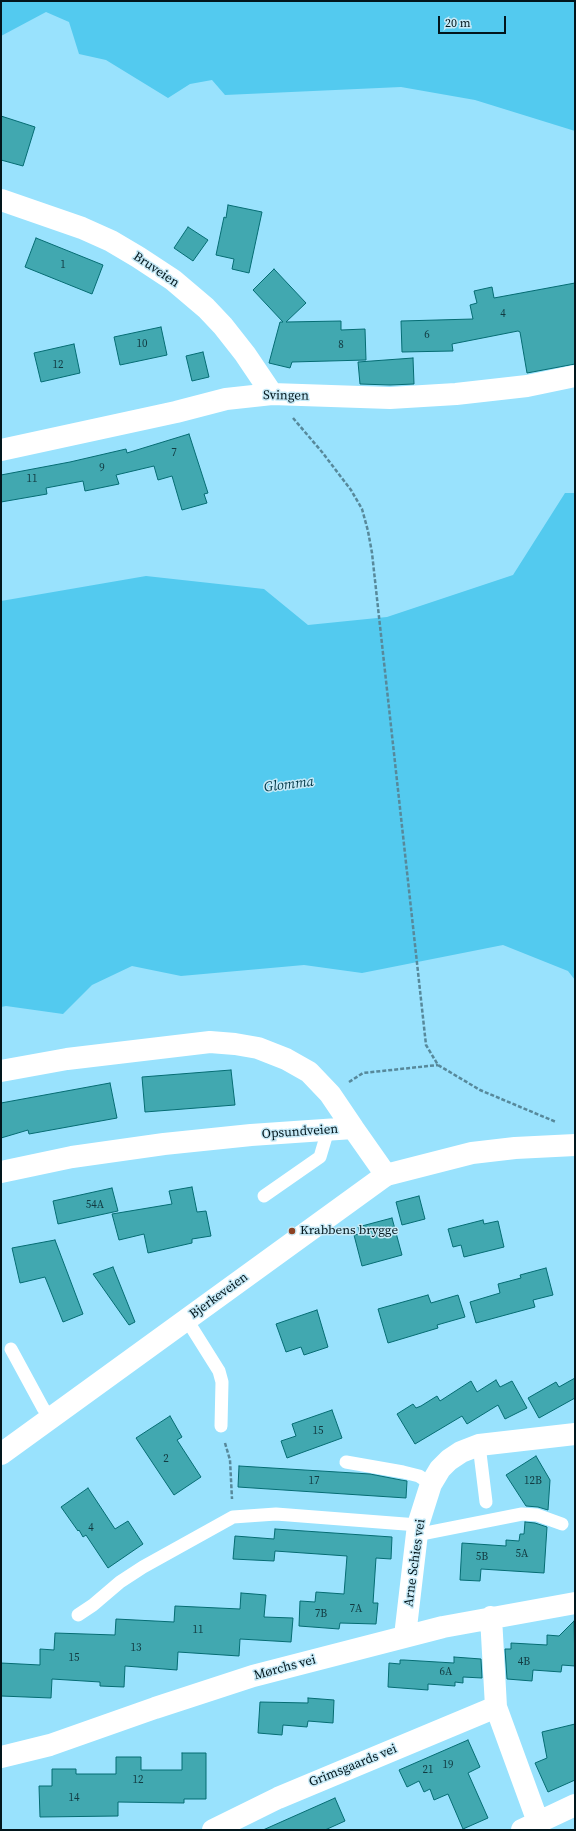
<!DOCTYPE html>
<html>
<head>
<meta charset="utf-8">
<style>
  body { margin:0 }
  #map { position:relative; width:576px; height:1831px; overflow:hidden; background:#99e2fd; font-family:"Source Serif 4",serif }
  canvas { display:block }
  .frame { position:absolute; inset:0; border:2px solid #02161c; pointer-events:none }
  .scale { position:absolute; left:438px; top:16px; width:68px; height:18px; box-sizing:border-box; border:2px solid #02161c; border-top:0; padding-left:5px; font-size:12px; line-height:14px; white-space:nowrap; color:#02161c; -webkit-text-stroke:3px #c7eaf7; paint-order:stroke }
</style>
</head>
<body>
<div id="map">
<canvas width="576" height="1831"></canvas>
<div class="frame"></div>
<div class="scale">20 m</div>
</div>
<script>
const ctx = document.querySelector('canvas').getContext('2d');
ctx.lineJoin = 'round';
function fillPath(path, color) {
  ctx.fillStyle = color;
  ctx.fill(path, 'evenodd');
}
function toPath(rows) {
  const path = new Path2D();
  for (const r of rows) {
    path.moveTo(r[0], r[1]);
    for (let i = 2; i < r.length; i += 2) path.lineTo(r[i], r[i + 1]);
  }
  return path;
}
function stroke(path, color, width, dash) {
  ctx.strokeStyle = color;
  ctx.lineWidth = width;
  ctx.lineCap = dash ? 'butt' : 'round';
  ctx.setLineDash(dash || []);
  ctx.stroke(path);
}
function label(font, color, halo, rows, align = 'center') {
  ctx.font = font + ' "Source Serif 4",serif';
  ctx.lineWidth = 3;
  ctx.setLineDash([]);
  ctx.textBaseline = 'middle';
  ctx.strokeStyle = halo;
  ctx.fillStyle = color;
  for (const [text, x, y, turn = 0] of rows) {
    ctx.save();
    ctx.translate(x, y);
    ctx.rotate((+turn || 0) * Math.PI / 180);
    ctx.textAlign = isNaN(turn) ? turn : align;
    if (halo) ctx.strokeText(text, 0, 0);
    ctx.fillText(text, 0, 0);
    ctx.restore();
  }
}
fillPath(toPath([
  [1,1,575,1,575,131,475,100,401,87,225,95,212,80,190,84,168,98,106,60,79,54,69,22,46,12,1,36],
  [565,493,575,493,575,980,568,971,503,945,362,973,304,965,181,976,132,966,92,985,63,1014,6,1006,1,1007,1,601,146,576,264,589,308,625,387,617,513,575]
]), '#53caef');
const building = toPath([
  [1,116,35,127,23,166,1,160,1,116],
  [228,205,262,212,249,273,232,269,234,259,216,255,224,217,226,218,228,205],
  [188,227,208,240,193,261,174,248,188,227],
  [36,238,103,265,92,294,25,267,36,238],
  [274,269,306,303,286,322,341,321,341,330,365,329,366,360,292,362,290,368,269,363,280,322,283,322,253,290,274,269],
  [575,283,575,364,527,373,520,332,518,331,452,344,453,351,402,352,401,321,473,319,470,305,477,303,474,291,492,287,494,298,575,283],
  [161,327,167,355,120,365,114,337,161,327],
  [74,344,80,373,41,382,34,353,74,344],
  [203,352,209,377,192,381,186,356,203,352],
  [413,358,414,384,390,385,360,384,358,362,413,358],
  [189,434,208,493,204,494,207,503,182,510,172,476,158,480,154,466,116,475,119,484,85,491,83,481,46,488,47,494,1,502,1,475,70,462,126,449,127,453,189,434],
  [231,1070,235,1105,145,1112,142,1077,231,1070],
  [110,1083,117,1118,29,1134,28,1130,1,1138,1,1103,110,1083],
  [192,1187,197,1212,206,1211,211,1236,192,1239,192,1243,148,1253,144,1234,119,1240,112,1214,172,1204,169,1191,192,1187],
  [112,1188,118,1211,58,1224,53,1201,112,1188],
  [419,1196,425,1219,402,1225,396,1202,419,1196],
  [392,1218,402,1255,362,1266,354,1235,360,1234,358,1227,392,1218],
  [483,1220,484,1224,498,1221,504,1247,464,1257,461,1245,453,1247,448,1229,483,1220],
  [55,1240,83,1314,63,1322,45,1277,20,1283,12,1248,55,1240],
  [113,1267,135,1322,129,1325,93,1274,113,1267],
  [546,1268,553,1295,533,1300,535,1307,476,1323,470,1302,500,1293,498,1284,521,1278,520,1275,546,1268],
  [428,1295,431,1303,458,1295,465,1317,437,1325,438,1328,388,1343,378,1309,428,1295],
  [317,1310,328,1347,304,1355,301,1347,286,1352,276,1324,317,1310],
  [575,1378,575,1398,539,1418,528,1398,556,1382,559,1387,575,1378],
  [496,1380,500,1387,512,1381,527,1408,505,1419,498,1405,467,1424,462,1416,415,1444,397,1414,413,1404,416,1408,421,1406,437,1396,440,1401,471,1381,477,1392,496,1380],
  [332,1410,342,1438,287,1458,281,1441,296,1436,292,1424,332,1410],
  [170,1416,182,1437,177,1440,201,1477,174,1495,136,1438,170,1416],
  [536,1456,550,1480,548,1510,538,1507,526,1506,506,1475,536,1456],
  [239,1466,370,1474,401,1480,407,1481,406,1498,238,1487,239,1466],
  [88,1488,115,1529,128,1521,143,1544,108,1568,86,1535,83,1537,79,1530,78,1531,61,1507,88,1488],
  [525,1522,535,1523,547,1527,544,1573,481,1569,480,1581,460,1580,462,1543,506,1546,506,1540,519,1541,520,1534,524,1534,525,1522],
  [275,1529,392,1537,391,1559,376,1558,373,1603,378,1603,376,1624,340,1623,339,1629,299,1626,300,1601,315,1602,316,1592,344,1594,347,1556,275,1551,274,1561,233,1559,235,1536,274,1539,275,1529],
  [241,1593,266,1595,264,1617,293,1618,291,1642,240,1639,239,1656,178,1652,177,1670,125,1666,124,1687,100,1686,100,1682,52,1679,51,1698,1,1696,1,1663,40,1665,40,1649,54,1650,55,1633,115,1635,116,1619,174,1622,175,1606,240,1609,241,1593],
  [574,1621,575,1666,562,1665,561,1672,533,1670,532,1681,507,1679,505,1649,511,1649,511,1643,547,1645,547,1635,559,1636,574,1621],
  [454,1657,481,1659,482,1678,463,1677,463,1683,455,1682,455,1686,428,1684,428,1690,388,1687,389,1663,400,1664,400,1660,404,1660,454,1663,454,1657],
  [308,1698,334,1700,333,1723,308,1721,307,1727,283,1725,282,1735,258,1733,260,1702,308,1703,308,1698],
  [575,1724,575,1780,548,1792,535,1763,547,1758,542,1732,575,1724],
  [468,1740,480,1767,468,1773,488,1818,463,1829,448,1794,434,1800,430,1789,424,1792,419,1781,407,1787,399,1770,468,1740],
  [182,1753,206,1753,206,1799,184,1799,184,1803,118,1802,118,1816,40,1817,39,1786,52,1786,52,1769,76,1769,76,1774,116,1774,116,1757,141,1757,141,1770,182,1770,182,1753],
  [335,1798,345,1821,325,1830,263,1830,335,1798]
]);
fillPath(building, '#41a8b0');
stroke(building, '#056c73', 1);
stroke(toPath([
  [293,418,322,452,351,490,362,509,368,531,372,553,426,1045,438,1065,480,1090,556,1122],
  [349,1082,363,1073,438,1065],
  [225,1443,230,1460,232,1499]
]), '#57899b', 2.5, [4, 2]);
stroke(toPath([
  [264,1196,320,1157,328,1130],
  [187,1320,219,1371,222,1382,221,1426],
  [11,1349,43,1408,51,1418],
  [479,1445,486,1502],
  [346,1462,403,1472,419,1476,431,1484],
  [416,1535,522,1514,537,1515,562,1524],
  [78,1615,93,1605,120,1582,143,1567,233,1517,276,1514,418,1525]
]), '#fff', 13);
stroke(toPath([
  [1,200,82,228,111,241,138,257,173,280,206,308,223,326,245,354,272,394],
  [1,450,176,412,226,399,272,394,390,398,456,394,527,386,575,376],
  [1,1071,67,1059,210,1042,235,1044,258,1048,286,1059,309,1072,330,1094,353,1128],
  [1,1172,72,1157,164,1144,251,1135,353,1128,386,1175,1,1454],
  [405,1636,418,1525,431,1484,440,1469,449,1460,461,1452,479,1445,575,1434],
  [496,1707,538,1822],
  [1,1757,50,1745,155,1708,253,1676,443,1627,575,1603],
  [213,1830,278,1798,496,1707,491,1617],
  [522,1830,575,1805]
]), '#fff', 22);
stroke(toPath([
  [386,1175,472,1153,515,1148,575,1145]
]), '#fff', 22);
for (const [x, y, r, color] of [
  [292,1231,4,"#8c4324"]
]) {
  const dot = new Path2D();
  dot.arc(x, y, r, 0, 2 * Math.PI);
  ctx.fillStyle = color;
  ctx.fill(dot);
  stroke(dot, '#c7eaf7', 1.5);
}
label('11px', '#123a41', null, [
  ["1",63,265],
  ["4",503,314],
  ["6",427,335],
  ["10",142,344],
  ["8",341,345],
  ["12",58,365],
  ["7",174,453],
  ["9",102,468],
  ["11",32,479],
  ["54A",95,1205],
  ["15",318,1431],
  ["2",166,1459],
  ["17",314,1481],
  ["12B",533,1481],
  ["4",91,1528],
  ["5A",522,1554],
  ["5B",482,1557],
  ["7A",356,1609],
  ["7B",321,1614],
  ["11",198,1630],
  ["13",136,1648],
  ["15",74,1658],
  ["4B",524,1662],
  ["6A",446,1672],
  ["19",448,1765],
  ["21",428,1770],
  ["12",138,1780],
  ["14",74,1798]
]);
label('13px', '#02161c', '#c7eaf7', [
  ["Bruveien",156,270,34],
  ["Svingen",286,396,1],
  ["Opsundveien",300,1132,-4],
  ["Bjerkeveien",219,1296,-36],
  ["Arne Schies vei",415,1563,-82],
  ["Mørchs vei",285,1668,-15],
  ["Grimsgaards vei",353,1766,-22]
]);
label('13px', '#02161c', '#c7eaf7', [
  ["Krabbens brygge",300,1231]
], 'left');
label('italic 14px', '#003746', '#c7eaf7', [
  ["Glomma",289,785,-7]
]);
</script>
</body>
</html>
